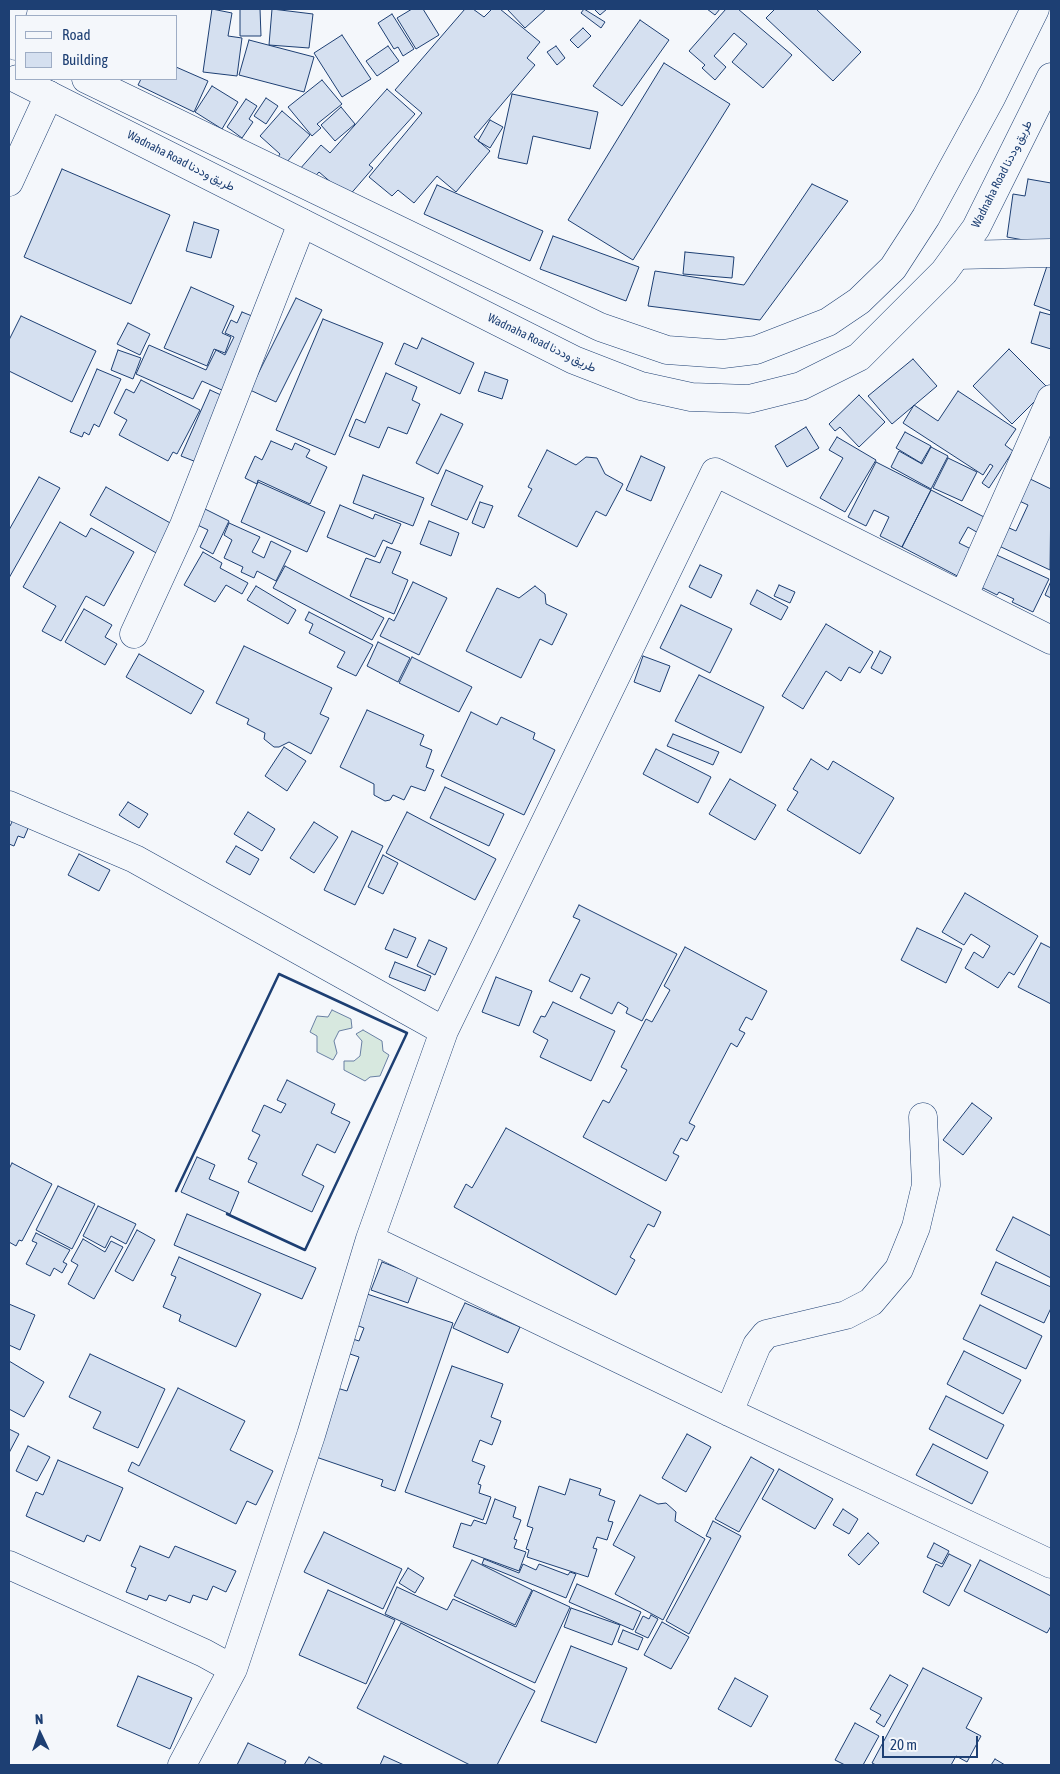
<!DOCTYPE html>
<html>
<head>
<meta charset="utf-8">
<style>
  body { margin:0 }
  #map { position:relative; width:1060px; height:1774px; overflow:hidden; background:#f4f7fb; font-family:"Asap Condensed",sans-serif }
  canvas { display:block }
  .frame { position:absolute; inset:0; border:10px solid #1d3f73; pointer-events:none }
  .legend { position:absolute; left:15px; top:15px; width:162px; height:65px; box-sizing:border-box; background:#f4f7fb; border:1px solid #9eadc5; margin:0; padding:6px 9px; list-style:none; font-size:15px; color:#1d3f73 }
  .legend li { display:flex; align-items:center; gap:10px; height:25px }
  .legend b { width:25px; border:1px solid #9eadc5 }
  .north { position:absolute; left:15px; top:1709px; width:50px; height:50px; -webkit-text-stroke:4px #f4f7fb; paint-order:stroke; rotate:357deg; font-size:14px; font-weight:700; line-height:20px; text-align:center; color:#1d3f73 }
  .north::after { content:''; display:block; margin:auto; width:18px; height:22px; background:#1d3f73; clip-path:polygon(50% 0,100% 100%,50% 72%,0 100%) }
  .scale { position:absolute; left:882px; top:1736px; width:96px; height:22px; box-sizing:border-box; border:2px solid #1d3f73; border-top:0; padding-left:6px; font-size:15px; line-height:18px; white-space:nowrap; color:#1d3f73; -webkit-text-stroke:4px #f4f7fb; paint-order:stroke }
</style>
</head>
<body>
<div id="map">
<canvas width="1060" height="1774"></canvas>
<div class="frame"></div>
<ul class="legend">
<li><b style="height:6px;background:#f4f7fb"></b>Road</li>
<li><b style="height:14px;background:#d5e0f0"></b>Building</li>
</ul>
<div class="north">N</div>
<div class="scale">20 m</div>
</div>
<script>
const ctx = document.querySelector('canvas').getContext('2d');
ctx.lineJoin = 'round';
function fillPath(path, color) {
  ctx.fillStyle = color;
  ctx.fill(path, 'evenodd');
}
function toPath(rows) {
  const path = new Path2D();
  for (const r of rows) {
    path.moveTo(r[0], r[1]);
    for (let i = 2; i < r.length; i += 2) path.lineTo(r[i], r[i + 1]);
  }
  return path;
}
function stroke(path, color, width, dash) {
  ctx.strokeStyle = color;
  ctx.lineWidth = width;
  ctx.lineCap = dash ? 'butt' : 'round';
  ctx.setLineDash(dash || []);
  ctx.stroke(path);
}
function label(font, color, halo, rows, align = 'center') {
  ctx.font = font + ' "Asap Condensed",Vazirmatn,sans-serif';
  ctx.lineWidth = 4;
  ctx.setLineDash([]);
  ctx.textBaseline = 'middle';
  ctx.strokeStyle = halo;
  ctx.fillStyle = color;
  for (const [text, x, y, turn = 0] of rows) {
    ctx.save();
    ctx.translate(x, y);
    ctx.rotate((+turn || 0) * Math.PI / 180);
    ctx.textAlign = isNaN(turn) ? turn : align;
    if (halo) ctx.strokeText(text, 0, 0);
    ctx.fillText(text, 0, 0);
    ctx.restore();
  }
}
const green = toPath([
  [332,1010,351,1019,352,1028,339,1031,334,1041,337,1053,333,1060,317,1052,317,1036,310,1032,317,1016,328,1017,332,1010],
  [363,1030,382,1041,383,1051,389,1055,380,1076,370,1077,365,1081,344,1070,344,1061,354,1061,360,1056,362,1041,356,1034,363,1030]
]);
fillPath(green, '#d7e8df');
stroke(green, '#687fa3', 1);
const building = toPath([
  [212,9,232,13,228,36,242,38,237,76,203,72,212,9],
  [240,9,260,9,261,36,240,36,240,9],
  [272,9,313,14,309,48,269,45,272,9],
  [412,9,423,9,439,35,416,49,397,18,412,9],
  [465,9,473,9,484,17,492,9,500,9,540,42,527,58,535,65,474,137,490,151,456,192,437,176,414,203,398,190,392,196,369,177,422,113,395,90,465,9],
  [507,9,546,9,525,28,507,9],
  [584,9,605,22,601,28,581,13,584,9],
  [594,9,607,9,600,15,594,9],
  [707,9,720,9,715,15,707,9],
  [726,9,738,9,792,55,763,88,732,62,747,44,734,33,714,56,726,67,715,80,702,68,705,65,689,51,726,9],
  [775,9,816,9,861,52,833,81,766,18,775,9],
  [392,14,414,49,403,56,398,47,394,49,378,23,392,14],
  [640,20,669,40,622,106,593,86,640,20],
  [583,28,591,36,578,48,570,40,583,28],
  [342,35,371,79,342,97,314,53,342,35],
  [249,40,314,57,304,92,239,75,249,40],
  [388,46,399,61,377,76,366,61,388,46],
  [556,46,565,58,557,65,547,52,556,46],
  [664,63,730,104,633,260,568,220,664,63],
  [176,67,208,81,194,112,138,85,141,79,176,79,176,67],
  [322,80,342,104,317,124,321,128,312,136,288,107,322,80],
  [212,86,238,102,222,129,195,112,212,86],
  [387,89,415,114,369,165,373,168,348,197,319,172,311,181,299,170,321,145,330,153,387,89],
  [512,94,598,112,590,149,533,136,527,164,498,158,512,94],
  [266,98,278,106,266,124,254,116,266,98],
  [246,99,257,106,249,119,253,122,242,138,227,127,246,99],
  [341,107,355,124,335,141,321,125,341,107],
  [282,111,310,135,286,163,278,157,280,154,260,136,282,111],
  [490,120,503,127,490,148,478,141,490,120],
  [62,169,170,215,131,304,24,257,62,169],
  [1028,179,1051,183,1051,245,1007,237,1013,194,1025,196,1028,179],
  [812,184,848,201,760,320,648,306,655,271,744,285,812,184],
  [437,185,543,231,530,261,424,214,437,185],
  [194,222,219,230,211,258,186,251,194,222],
  [553,236,639,267,626,301,540,269,553,236],
  [685,252,734,257,732,278,683,274,685,252],
  [1047,266,1051,267,1051,311,1034,305,1047,266],
  [191,287,234,306,222,333,231,337,225,353,214,349,207,366,164,348,191,287],
  [296,298,322,310,276,402,250,390,296,298],
  [242,312,257,318,224,391,202,381,193,399,136,374,149,345,206,370,216,350,225,355,234,337,225,333,231,320,237,323,242,312],
  [1040,312,1051,315,1051,349,1031,343,1040,312],
  [21,316,96,351,72,402,9,371,9,340,21,316],
  [323,319,383,343,335,455,276,430,323,319],
  [128,323,150,334,140,355,117,344,128,323],
  [422,338,474,363,460,394,395,364,404,343,417,349,422,338],
  [1009,349,1048,388,1012,424,973,386,1009,349],
  [118,350,141,358,133,379,111,370,118,350],
  [913,359,937,386,892,424,868,396,913,359],
  [97,369,121,379,99,427,94,424,89,435,84,432,82,437,70,432,97,369],
  [485,372,508,380,502,399,478,391,485,372],
  [386,373,417,387,412,400,420,404,407,434,388,427,379,448,349,436,356,419,365,423,386,373],
  [141,380,200,410,177,454,173,452,168,461,119,435,127,420,114,413,126,389,134,393,141,380],
  [210,390,232,400,204,465,181,456,210,390],
  [958,391,1016,429,1005,445,1013,451,989,488,982,483,993,466,990,464,983,475,903,423,914,405,938,421,958,391],
  [859,395,885,422,859,447,840,427,835,431,829,424,859,395],
  [441,414,463,424,438,474,416,463,441,414],
  [806,427,819,448,787,467,775,446,806,427],
  [905,432,931,446,921,463,896,448,905,432],
  [837,437,876,460,845,512,820,498,843,458,829,450,837,437],
  [271,441,292,450,295,443,310,450,306,457,327,467,310,504,258,480,257,484,245,478,255,456,262,460,271,441],
  [931,447,948,456,931,489,891,467,899,451,922,464,931,447],
  [547,450,576,465,586,457,597,458,605,474,623,484,606,516,596,511,577,547,518,516,532,489,528,487,547,450],
  [641,456,665,467,651,501,626,490,641,456],
  [948,458,977,472,962,501,933,488,948,458],
  [876,462,931,490,902,547,880,536,889,517,874,510,866,526,848,517,876,462],
  [446,470,483,486,467,520,431,505,446,470],
  [363,475,424,498,413,526,353,503,363,475],
  [39,477,60,488,9,578,9,530,39,477],
  [1026,477,1051,489,1050,570,999,546,1007,527,1016,531,1028,505,1015,499,1026,477],
  [258,482,325,512,307,552,241,522,258,482],
  [106,487,181,529,165,558,90,515,106,487],
  [931,490,988,519,980,534,968,527,959,543,979,553,965,580,902,547,931,490],
  [480,502,493,506,484,528,472,523,480,502],
  [195,504,229,521,213,554,200,547,208,530,187,520,195,504],
  [340,505,373,519,375,514,401,524,392,544,383,540,375,557,327,537,340,505],
  [429,521,459,533,451,556,420,544,429,521],
  [60,522,86,537,91,528,134,552,104,606,86,596,61,641,42,631,56,606,23,587,60,522],
  [229,523,260,537,252,552,264,558,271,541,291,551,276,581,257,571,254,578,241,572,243,567,224,558,232,540,224,535,229,523],
  [387,547,401,552,392,573,408,580,394,614,350,596,366,558,380,563,387,547],
  [203,552,222,563,220,568,248,583,242,594,226,585,215,602,184,585,203,552],
  [990,552,1049,579,1033,612,1012,602,1014,599,999,592,997,595,975,584,990,552],
  [700,565,722,575,711,598,689,587,700,565],
  [285,566,384,618,372,640,273,588,285,566],
  [1051,581,1051,598,1045,595,1051,581],
  [413,582,447,598,419,655,380,636,389,618,394,621,413,582],
  [779,585,795,592,790,603,774,596,779,585],
  [256,586,296,610,288,624,247,600,256,586],
  [535,586,545,594,546,604,567,614,552,645,540,639,521,678,466,651,497,588,519,598,535,586],
  [757,590,788,607,781,620,750,604,757,590],
  [681,605,732,629,710,673,660,648,681,605],
  [84,609,112,625,105,637,117,644,105,665,65,642,84,609],
  [309,612,373,645,356,676,337,667,345,652,309,633,313,624,305,620,309,612],
  [826,624,873,652,860,673,849,667,841,681,826,671,803,709,782,696,826,624],
  [378,642,410,658,398,682,367,666,378,642],
  [244,646,332,688,320,714,329,718,311,754,289,742,279,747,274,747,264,739,265,733,247,724,249,719,216,703,244,646],
  [880,651,891,657,882,674,871,668,880,651],
  [139,654,204,691,191,714,126,677,139,654],
  [643,656,670,666,660,692,634,682,643,656],
  [412,657,472,687,459,712,399,683,412,657],
  [699,675,764,707,741,753,675,721,699,675],
  [367,710,424,735,420,745,432,750,426,767,434,770,425,791,411,786,404,800,393,795,390,800,385,801,374,795,374,784,340,767,367,710],
  [471,712,497,725,501,717,535,733,533,739,555,750,524,815,441,776,471,712],
  [673,734,719,752,713,765,667,746,673,734],
  [284,747,306,761,287,791,265,776,284,747],
  [656,749,711,777,698,803,643,774,656,749],
  [811,759,828,770,833,761,894,798,860,854,787,810,798,792,793,789,811,759],
  [730,779,776,805,755,840,709,814,730,779],
  [445,787,504,814,489,846,430,818,445,787],
  [128,802,148,814,139,828,119,815,128,802],
  [248,812,275,829,262,851,234,834,248,812],
  [407,812,496,859,475,900,386,853,407,812],
  [13,820,29,826,24,838,18,836,14,846,9,844,9,826,10,826,13,820],
  [314,822,338,837,314,873,290,858,314,822],
  [352,831,383,846,355,905,324,890,352,831],
  [236,846,259,859,250,875,226,862,236,846],
  [79,854,110,870,99,891,68,875,79,854],
  [383,855,398,863,383,894,368,887,383,855],
  [965,893,1038,936,1014,975,1009,972,998,988,965,968,974,952,983,958,990,946,971,934,964,945,942,932,965,893],
  [579,905,677,954,642,1021,626,1013,628,1008,618,1002,612,1014,580,998,590,978,581,974,572,992,549,981,580,920,573,917,579,905],
  [917,928,962,949,946,983,901,960,917,928],
  [394,929,416,938,407,958,385,949,394,929],
  [429,940,447,948,435,975,417,966,429,940],
  [1041,943,1051,948,1051,1004,1018,987,1041,943],
  [685,947,767,991,752,1020,746,1017,739,1030,745,1033,737,1047,731,1043,689,1123,695,1126,687,1141,681,1138,673,1153,679,1156,666,1181,583,1137,603,1100,609,1103,627,1070,621,1067,646,1019,652,1022,670,990,664,986,685,947],
  [395,962,431,976,425,991,389,977,395,962],
  [496,977,532,991,519,1026,482,1012,496,977],
  [553,1002,615,1031,591,1081,540,1057,548,1040,533,1032,541,1016,545,1017,553,1002],
  [287,1080,335,1104,331,1113,350,1122,335,1153,317,1144,302,1175,324,1186,312,1212,248,1182,257,1163,248,1159,260,1135,252,1131,264,1105,281,1113,286,1104,277,1100,287,1080],
  [972,1103,992,1118,963,1155,943,1140,972,1103],
  [506,1128,661,1212,654,1227,648,1224,630,1257,635,1260,616,1295,454,1207,466,1184,472,1188,506,1128],
  [197,1157,215,1165,209,1179,239,1192,230,1214,181,1192,197,1157],
  [12,1163,52,1184,22,1241,19,1240,16,1246,9,1242,9,1169,12,1163],
  [58,1186,95,1204,72,1249,36,1230,58,1186],
  [98,1206,136,1224,126,1244,111,1236,105,1248,83,1236,98,1206],
  [187,1214,316,1268,302,1299,174,1245,187,1214],
  [1013,1217,1051,1236,1051,1278,996,1250,1013,1217],
  [137,1230,155,1240,133,1281,115,1271,137,1230],
  [36,1233,70,1250,63,1262,67,1264,62,1273,54,1268,50,1276,26,1264,37,1243,32,1241,36,1233],
  [83,1239,105,1252,111,1241,123,1247,94,1299,68,1284,78,1265,71,1261,83,1239],
  [179,1257,261,1294,236,1347,179,1321,181,1315,163,1307,176,1277,171,1275,179,1257],
  [382,1262,418,1276,408,1303,371,1290,382,1262],
  [996,1262,1051,1287,1051,1308,1044,1323,981,1294,996,1262],
  [367,1294,453,1323,395,1491,381,1486,383,1480,316,1457,337,1388,347,1391,359,1357,347,1353,353,1339,359,1341,364,1328,356,1325,367,1294],
  [465,1303,520,1327,508,1353,453,1328,465,1303],
  [9,1304,35,1315,20,1350,9,1345,9,1304],
  [980,1305,1042,1336,1026,1369,963,1339,980,1305],
  [964,1351,1021,1380,1003,1414,947,1384,964,1351],
  [90,1354,165,1389,138,1448,93,1428,101,1412,69,1397,90,1354],
  [9,1361,44,1382,24,1417,9,1409,9,1361],
  [452,1366,503,1384,491,1417,501,1421,492,1445,480,1440,472,1461,485,1466,478,1484,481,1485,479,1493,491,1497,483,1520,405,1492,452,1366],
  [178,1388,245,1421,230,1450,273,1471,256,1505,247,1501,236,1524,128,1471,132,1462,139,1466,178,1388],
  [946,1396,1004,1425,987,1459,929,1429,946,1396],
  [9,1429,19,1434,9,1453,9,1429],
  [687,1434,711,1447,686,1492,662,1478,687,1434],
  [933,1444,988,1472,972,1504,916,1475,933,1444],
  [28,1446,50,1457,37,1481,16,1471,28,1446],
  [751,1457,774,1470,739,1532,715,1519,751,1457],
  [58,1460,123,1488,100,1541,87,1535,84,1542,26,1516,36,1492,43,1495,58,1460],
  [779,1469,833,1499,815,1529,762,1499,779,1469],
  [570,1479,601,1489,599,1495,615,1501,608,1521,613,1522,607,1540,597,1537,593,1548,597,1549,588,1577,527,1557,529,1550,526,1549,533,1528,527,1526,539,1486,565,1495,570,1479],
  [640,1495,658,1504,666,1503,676,1512,675,1521,705,1539,663,1620,615,1594,635,1557,613,1545,640,1495],
  [495,1499,516,1507,513,1517,521,1520,514,1539,517,1540,514,1548,526,1552,519,1571,453,1547,461,1523,471,1526,474,1520,486,1524,495,1499],
  [843,1509,858,1519,849,1534,833,1525,843,1509],
  [713,1521,741,1536,689,1634,666,1621,711,1538,706,1536,713,1521],
  [324,1532,402,1569,383,1609,304,1572,324,1532],
  [868,1533,879,1543,859,1565,848,1555,868,1533],
  [934,1543,949,1551,942,1564,927,1557,934,1543],
  [140,1546,169,1558,175,1546,236,1571,226,1592,213,1586,207,1600,193,1595,190,1603,169,1595,166,1601,149,1595,147,1600,126,1592,136,1568,131,1566,140,1546],
  [949,1554,971,1565,949,1606,923,1592,936,1564,942,1567,949,1554],
  [484,1559,519,1573,523,1564,536,1570,539,1564,568,1575,570,1572,576,1574,566,1598,482,1564,484,1559],
  [472,1560,532,1590,515,1625,454,1596,472,1560],
  [980,1560,1051,1596,1051,1626,1047,1633,964,1591,980,1560],
  [408,1568,424,1578,415,1593,399,1583,408,1568],
  [577,1584,641,1612,633,1630,569,1602,577,1584],
  [397,1587,447,1610,453,1599,516,1627,533,1590,570,1607,535,1683,385,1614,397,1587],
  [328,1590,395,1620,366,1684,299,1655,328,1590],
  [571,1608,620,1625,612,1645,564,1627,571,1608],
  [651,1615,658,1619,648,1638,635,1632,643,1616,649,1619,651,1615],
  [662,1622,689,1637,671,1669,644,1655,662,1622],
  [401,1623,535,1691,497,1765,470,1765,357,1708,401,1623],
  [623,1630,643,1638,638,1650,618,1642,623,1630],
  [571,1646,627,1668,596,1743,541,1721,571,1646],
  [923,1668,982,1698,966,1728,981,1736,967,1762,956,1756,951,1765,876,1765,872,1763,923,1668],
  [890,1675,908,1685,884,1727,876,1722,881,1715,870,1709,890,1675],
  [138,1676,192,1698,170,1749,117,1726,138,1676],
  [735,1678,768,1696,751,1727,718,1709,735,1678],
  [855,1723,879,1736,863,1765,845,1765,835,1760,855,1723],
  [248,1743,286,1761,284,1765,237,1765,248,1743],
  [384,1756,404,1765,380,1765,384,1756],
  [309,1757,324,1765,304,1765,309,1757],
  [995,1759,1005,1765,991,1765,995,1759]
]);
fillPath(building, '#d5e0f0');
stroke(building, '#1d3f73', 1);
const minor = toPath([
  [9,19,13,9],
  [9,182,49,95],
  [957,255,1051,253],
  [964,595,1051,399],
  [134,634,184,525,302,223],
  [9,805,135,859,444,1031,370,1239,311,1435,233,1669],
  [444,1031,715,472,1051,640],
  [370,1239,729,1412,1051,1564],
  [729,1412,757,1345,766,1334,846,1315,871,1302,899,1269,916,1227,926,1185,923,1117],
  [9,1565,204,1653,233,1669,182,1765]
]);
const major = toPath([
  [9,42,16,46],
  [17,79,574,360,641,386,691,397,749,399,801,386,859,357,944,272,976,228,1051,77],
  [86,79,600,327,667,350,723,354,756,350,828,322,859,301,893,268,926,217,991,98,1035,9]
]);
stroke(minor, '#1d3f73', 29);
stroke(major, '#1d3f73', 29);
stroke(minor, '#f4f7fb', 28);
stroke(major, '#f4f7fb', 28);
stroke(toPath([
  [176,1191,279,974,407,1033,305,1250,227,1214]
]), '#1d3f73', 2.5);
label('12px', '#1d3f73', '#f4f7fb', [
  ["Wadnaha Road طريق وددنا",181,161,27],
  ["Wadnaha Road طريق وددنا",1002,174,-63],
  ["Wadnaha Road طريق وددنا",542,343,26]
]);
</script>
</body>
</html>
